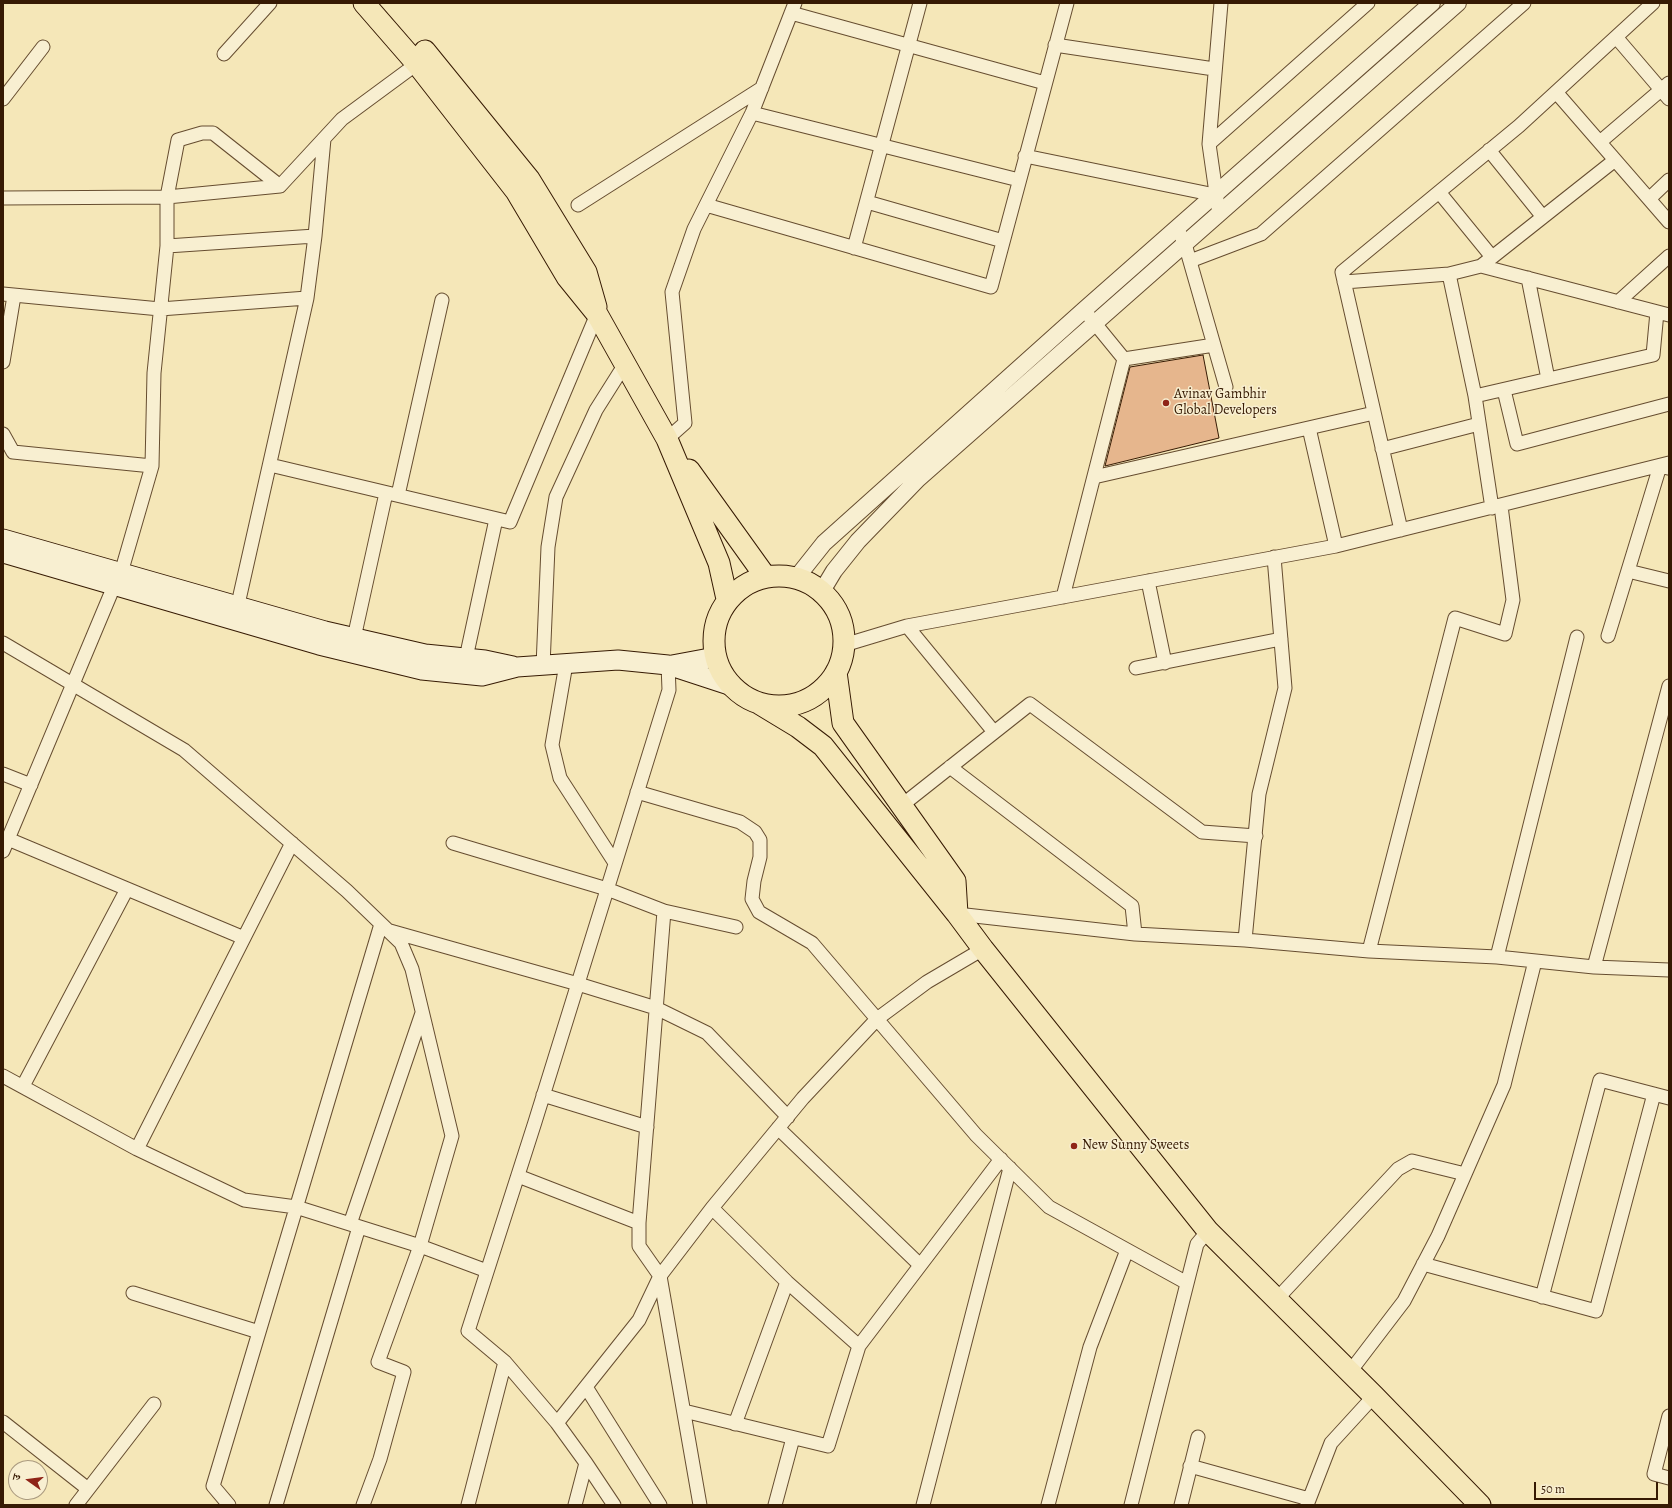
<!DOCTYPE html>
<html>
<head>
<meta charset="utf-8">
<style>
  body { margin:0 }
  #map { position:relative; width:1672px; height:1508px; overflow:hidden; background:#f5e7b8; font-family:Alegreya,"Noto Serif Devanagari",serif }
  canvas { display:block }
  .frame { position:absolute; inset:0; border:4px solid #361a03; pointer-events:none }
  .north { position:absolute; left:8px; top:1460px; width:40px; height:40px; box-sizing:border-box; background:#f8efd1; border:1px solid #aa9a7f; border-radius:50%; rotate:284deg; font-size:11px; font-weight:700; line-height:16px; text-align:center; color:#361a03 }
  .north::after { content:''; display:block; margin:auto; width:14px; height:18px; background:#8f2418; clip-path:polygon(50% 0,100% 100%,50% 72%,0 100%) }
  .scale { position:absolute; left:1534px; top:1482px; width:124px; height:18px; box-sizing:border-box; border:2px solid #361a03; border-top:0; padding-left:5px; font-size:12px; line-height:14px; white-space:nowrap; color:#361a03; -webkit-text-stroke:3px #f8efd1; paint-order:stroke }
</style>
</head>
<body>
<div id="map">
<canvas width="1672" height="1508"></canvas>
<div class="frame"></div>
<div class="north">उ</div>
<div class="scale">50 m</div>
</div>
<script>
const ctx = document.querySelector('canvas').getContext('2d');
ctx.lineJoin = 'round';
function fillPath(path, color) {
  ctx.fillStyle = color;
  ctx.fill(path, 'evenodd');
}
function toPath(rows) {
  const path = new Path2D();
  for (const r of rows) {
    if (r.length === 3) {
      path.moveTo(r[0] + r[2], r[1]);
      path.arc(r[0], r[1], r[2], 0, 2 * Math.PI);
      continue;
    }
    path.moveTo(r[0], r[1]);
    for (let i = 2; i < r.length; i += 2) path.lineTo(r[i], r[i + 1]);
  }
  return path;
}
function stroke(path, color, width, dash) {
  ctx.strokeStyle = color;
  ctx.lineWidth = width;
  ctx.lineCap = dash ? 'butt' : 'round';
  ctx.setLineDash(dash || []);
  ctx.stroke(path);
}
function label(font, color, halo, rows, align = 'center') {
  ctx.font = font + ' Alegreya,serif';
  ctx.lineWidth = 3;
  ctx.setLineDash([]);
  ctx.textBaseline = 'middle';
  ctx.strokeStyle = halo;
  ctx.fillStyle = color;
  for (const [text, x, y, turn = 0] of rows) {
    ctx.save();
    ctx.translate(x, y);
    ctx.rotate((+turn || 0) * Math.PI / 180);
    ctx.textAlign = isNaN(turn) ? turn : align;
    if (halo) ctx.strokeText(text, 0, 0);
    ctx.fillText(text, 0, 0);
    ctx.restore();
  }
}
const building = toPath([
  [1203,355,1219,438,1105,466,1130,367,1203,355]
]);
fillPath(building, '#e6b68d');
stroke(building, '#361a03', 1);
const minor = toPath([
  [791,13,1045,83],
  [1616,37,1669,99],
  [1055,45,1214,69],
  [224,54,270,3],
  [1556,92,1669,222],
  [3,99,43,47],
  [752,113,1019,180],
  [1600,142,1669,83],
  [1209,144,1368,3],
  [1489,150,1543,217],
  [1025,156,1215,195],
  [1439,192,1492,257],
  [3,198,167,197,280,186,342,119,422,60],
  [1649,199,1669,180],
  [867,202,1003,241],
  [578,205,762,88],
  [706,205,991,287,1067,3],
  [1219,214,1209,144,1221,3],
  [1177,228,1185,244,1226,387],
  [167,246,315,236],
  [854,248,920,3],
  [1190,261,1261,234,1524,3],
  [1481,266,1669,315],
  [1449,274,1475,396,1492,508],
  [1528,278,1548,379],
  [1344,282,1449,274,1481,266,1615,160],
  [3,294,160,309,307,298],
  [1618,302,1669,256],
  [1124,359,1214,345],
  [3,362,14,296],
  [1504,390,1517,444,1669,404],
  [1475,396,1653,355,1657,312],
  [1309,428,1336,546],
  [3,434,13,452,152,466],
  [667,439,685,423,672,292,694,229,752,113,795,3],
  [1382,449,1479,424],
  [270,465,510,522,597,314],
  [1094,477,1374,413],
  [398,495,442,300],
  [1401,530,1342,272,1519,126,1653,3],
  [1628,571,1669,581],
  [1148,581,1165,663],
  [1063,597,1124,359,1084,310],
  [236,613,307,298,315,236,324,139],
  [907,626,994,732],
  [1608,636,1660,466,1668,468],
  [354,638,386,493],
  [3,643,184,750,347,891,401,943,412,969,452,1136,420,1246,378,1362,404,1372,380,1459,363,1505],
  [844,645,907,626,1336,546,1669,463],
  [466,658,496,519],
  [566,664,552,745,560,778,615,863],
  [543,666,548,547,556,497,596,410,625,364],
  [1136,668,1281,639],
  [950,767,1132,906,1135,934],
  [3,774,31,785],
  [637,792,740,822,755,832,760,840,760,857,754,881,752,899,759,912,812,943,976,1135,1049,1207,1187,1283],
  [901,806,1030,704,1202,832,1256,836],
  [8,839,244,938],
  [453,843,607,889,664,911,736,927],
  [3,851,114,586,121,573,152,466,154,373,167,246,167,197,178,140,202,133,213,133,280,186],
  [664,911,639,1223,639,1246,660,1276,700,1505],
  [957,914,1135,934,1245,940,1369,951,1497,957,1594,967,1669,970],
  [390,931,578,984,656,1008,707,1033,788,1117],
  [1245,940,1259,794,1285,688,1274,557],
  [1369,951,1455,618,1505,634,1513,600,1501,506],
  [1497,957,1577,637],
  [1594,967,1669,686],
  [3,1076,137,1149,244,1200,296,1207,420,1246,487,1271],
  [23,1086,127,889],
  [543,1095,647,1127],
  [778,1128,920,1265],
  [137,1149,292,843],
  [518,1176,639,1223],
  [712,1208,787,1282,859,1346],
  [350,1224,422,1013],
  [1423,1264,1596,1311,1654,1094],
  [133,1293,259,1332],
  [1542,1297,1600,1080,1669,1098],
  [1276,1300,1398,1169,1412,1161,1465,1174],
  [1349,1373,1404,1301,1438,1236,1504,1085,1535,961],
  [586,1387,660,1505],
  [684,1411,828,1446,859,1346,1001,1159],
  [1669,1416,1654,1474,1669,1478],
  [3,1422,88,1489],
  [557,1423,639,1320,660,1276,712,1208,803,1098,877,1019,927,982,983,949],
  [735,1424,787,1282],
  [586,1463,614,1505],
  [1190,1466,1309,1499],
  [76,1505,154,1404],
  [229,1505,213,1486,381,924],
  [276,1505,359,1227],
  [468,1505,505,1362],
  [575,1505,586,1463,557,1423,505,1362,468,1331,535,1122,669,690,668,665],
  [775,1505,793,1438],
  [923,1505,1010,1168],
  [1048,1505,1090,1347,1127,1250],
  [1131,1505,1197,1244,1208,1231],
  [1181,1505,1198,1437],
  [1307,1505,1331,1443,1374,1396]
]);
const tertiary = toPath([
  [797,577,824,543,1084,310,1432,3],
  [822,591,834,571,858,541,918,479,1458,3]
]);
const secondary = toPath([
  [3,539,325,631,425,654,485,660,513,666],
  [3,553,319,645,422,670,482,676,517,667,618,660,668,665,729,685],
  [672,665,715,657]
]);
const primary = toPath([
  [364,3,417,64,516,191,567,277,597,314,667,439,719,563,727,599],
  [425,51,529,179,586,272,596,307],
  [689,470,765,576],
  [779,641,65],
  [836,672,843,723,955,881,957,914],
  [760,704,798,727,823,746,957,914,983,949,1208,1231,1374,1396,1480,1505]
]);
stroke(minor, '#664d30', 15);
stroke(tertiary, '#664d30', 18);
stroke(secondary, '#361a03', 21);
stroke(primary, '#361a03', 23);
stroke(minor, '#f8efd1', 13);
stroke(tertiary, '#f8efd1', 16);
stroke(secondary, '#f8efd1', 19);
stroke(primary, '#f5e7b8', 21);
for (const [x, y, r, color] of [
  [1166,403,4,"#8f2418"],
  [1074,1146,4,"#8f2418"]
]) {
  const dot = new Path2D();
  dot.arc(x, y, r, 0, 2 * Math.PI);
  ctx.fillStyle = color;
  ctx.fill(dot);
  stroke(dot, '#f8efd1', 1.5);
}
label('14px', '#361a03', '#f8efd1', [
  ["Avinav Gambhir",1174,395],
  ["Global Developers",1174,411],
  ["New Sunny Sweets",1082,1146]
], 'left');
</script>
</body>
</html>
